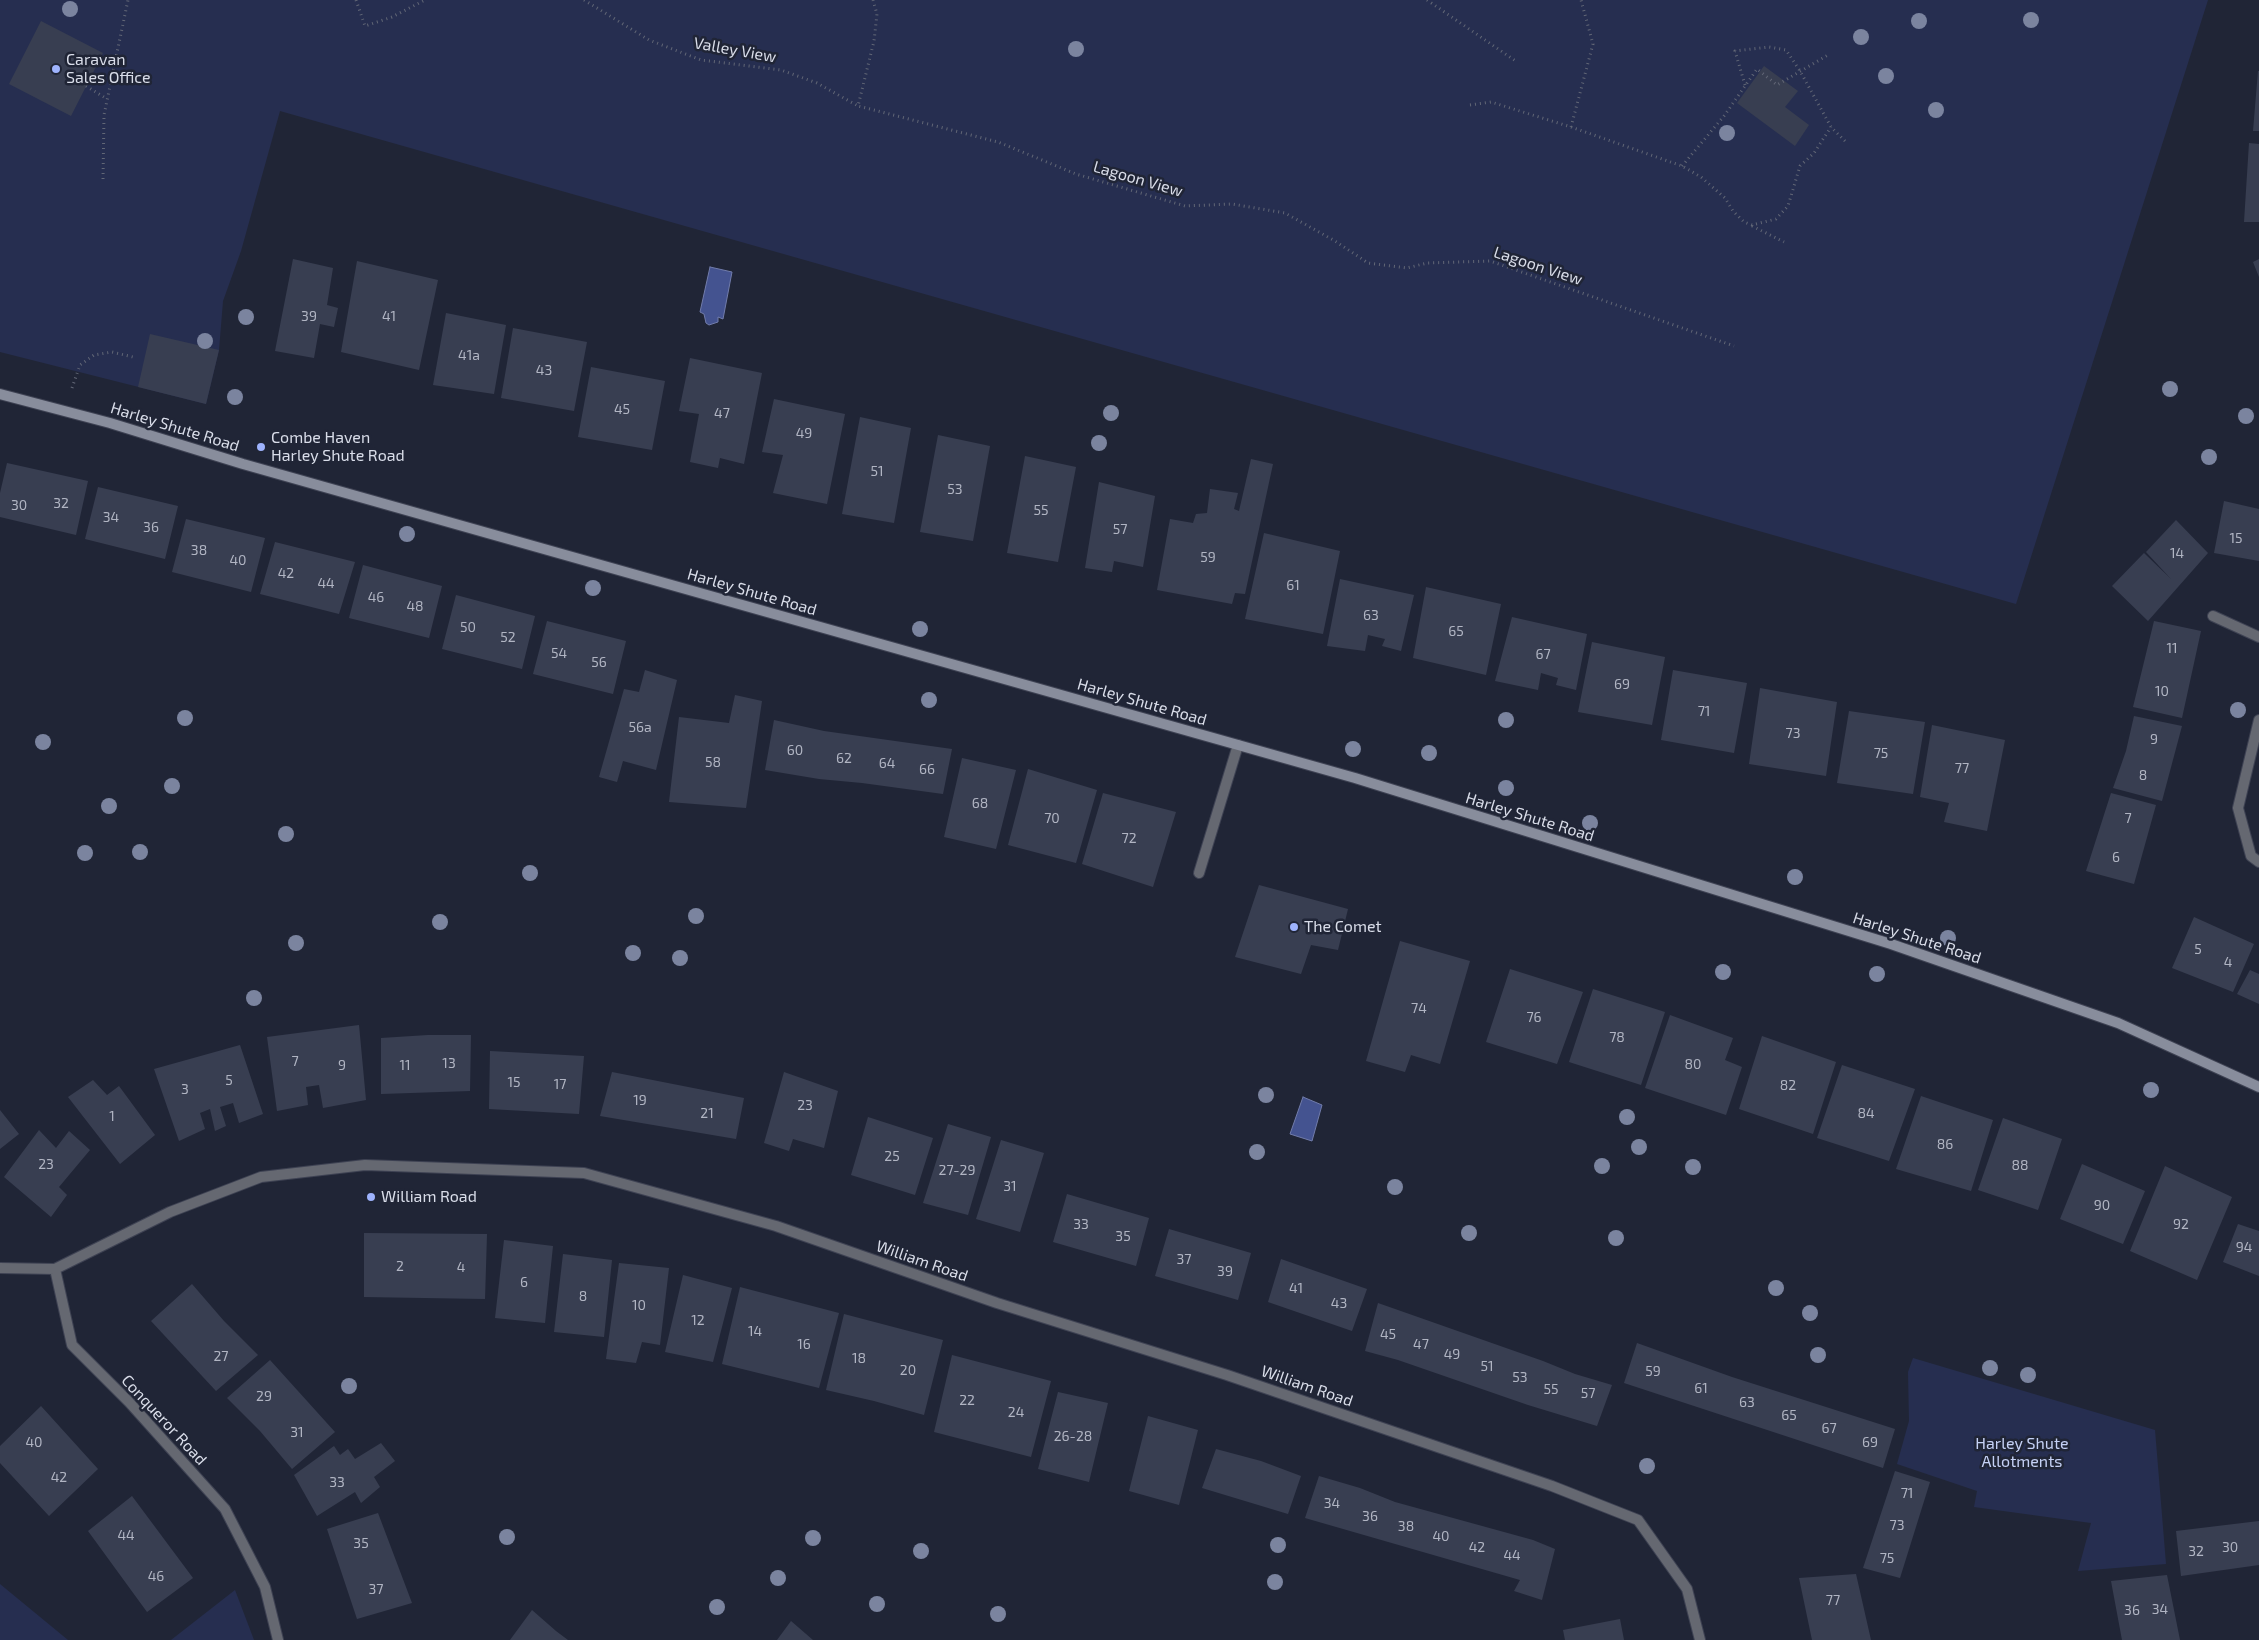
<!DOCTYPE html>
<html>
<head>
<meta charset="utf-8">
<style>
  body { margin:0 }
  canvas { display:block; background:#202536 }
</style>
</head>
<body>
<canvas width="2259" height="1640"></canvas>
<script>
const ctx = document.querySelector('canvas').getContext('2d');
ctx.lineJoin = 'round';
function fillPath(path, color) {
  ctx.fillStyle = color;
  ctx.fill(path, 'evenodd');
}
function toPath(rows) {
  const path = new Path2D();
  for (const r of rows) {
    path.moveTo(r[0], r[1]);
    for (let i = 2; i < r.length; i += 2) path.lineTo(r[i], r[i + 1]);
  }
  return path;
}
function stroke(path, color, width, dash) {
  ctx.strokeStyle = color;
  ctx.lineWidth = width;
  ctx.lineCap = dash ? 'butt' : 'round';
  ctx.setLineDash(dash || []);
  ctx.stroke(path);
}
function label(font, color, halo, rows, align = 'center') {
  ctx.font = font + ' "Exo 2",sans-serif';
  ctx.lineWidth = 5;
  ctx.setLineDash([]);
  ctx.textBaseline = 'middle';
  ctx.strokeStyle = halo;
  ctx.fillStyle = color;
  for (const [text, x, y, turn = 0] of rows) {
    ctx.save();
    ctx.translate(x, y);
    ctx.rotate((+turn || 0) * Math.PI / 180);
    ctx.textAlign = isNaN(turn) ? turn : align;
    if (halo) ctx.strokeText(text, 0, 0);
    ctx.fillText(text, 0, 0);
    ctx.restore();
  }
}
fillPath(toPath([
  [0,0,2208,0,2016,604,280,111,241,251,223,301,219,350,206,404,0,352],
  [1913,1358,2155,1430,2166,1564,2078,1571,2091,1523,1974,1507,1977,1491,1897,1464,1909,1421,1908,1372],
  [0,1584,68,1640,0,1640],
  [235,1590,254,1640,171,1640]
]), '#262e50');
const water = toPath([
  [710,267,732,272,723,319,718,317,718,322,709,325,706,323,704,314,700,312,710,267],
  [1303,1097,1322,1105,1312,1141,1290,1134,1303,1097]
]);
fillPath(water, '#445390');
stroke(water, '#717cab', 1);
fillPath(toPath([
  [41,21,103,53,71,116,9,84],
  [1764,66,1798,91,1785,107,1809,125,1795,146,1737,103],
  [2258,71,2259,71,2259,131,2253,131],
  [2249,143,2259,144,2259,222,2244,222],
  [293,259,333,268,327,305,338,308,334,327,320,324,314,358,275,351],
  [2259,259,2259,277,2253,262],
  [357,261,438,280,419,370,341,352],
  [446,313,506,325,494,394,433,385],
  [513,328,587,342,574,411,501,398],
  [150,334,219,350,206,404,138,387],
  [690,358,762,373,744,464,720,458,718,468,690,462,699,414,679,411],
  [591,367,665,381,652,450,578,437],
  [774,399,845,414,827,504,773,493,783,455,762,452],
  [860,417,911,428,894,523,842,514],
  [938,435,990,446,973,541,920,532],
  [1025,456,1076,467,1058,562,1007,553],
  [1251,459,1273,464,1245,594,1235,593,1232,604,1157,590,1170,519,1193,523,1196,514,1207,513,1210,489,1238,493,1234,509,1239,511],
  [7,463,88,481,76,535,0,517,0,493],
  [1099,482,1155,496,1143,567,1114,561,1112,572,1085,568],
  [98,487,178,506,165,559,85,539],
  [2224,501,2259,509,2259,561,2214,553],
  [186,519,265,538,251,592,172,572],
  [2176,520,2208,553,2148,621,2112,586,2144,553,2171,579,2146,552],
  [1264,533,1340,551,1323,634,1245,619],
  [275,542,355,562,339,614,260,594],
  [363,565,442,586,429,638,349,618],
  [1340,579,1414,595,1401,651,1382,646,1385,639,1368,635,1365,651,1327,646],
  [1426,587,1501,604,1486,675,1413,658],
  [456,595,535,616,522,669,442,649],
  [1512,617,1587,634,1576,690,1556,685,1558,678,1541,673,1538,690,1495,681],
  [547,621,626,641,613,694,533,674],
  [2154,621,2201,631,2182,718,2133,707],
  [1592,642,1665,657,1652,725,1578,712],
  [645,670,677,680,656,770,623,761,617,782,599,777,624,689,639,692],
  [1673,670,1747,683,1734,753,1661,740],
  [1760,688,1837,702,1826,776,1749,764],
  [735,695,762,701,746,808,669,802,679,717,729,723],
  [1849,711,1925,722,1913,794,1837,783],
  [2134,716,2182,726,2162,801,2113,788,2126,751],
  [774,720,824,731,952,749,943,794,862,783,819,779,765,770],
  [1932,725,2005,740,1987,831,1944,822,1949,803,1920,797],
  [962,758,1016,770,996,849,944,837],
  [1028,769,1097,790,1076,863,1008,845],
  [1103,793,1176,812,1153,887,1082,864],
  [2111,793,2156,805,2134,884,2086,871],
  [1259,885,1348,909,1338,950,1311,945,1301,974,1235,957],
  [2194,917,2254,944,2233,992,2172,968],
  [1400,941,1470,961,1440,1064,1411,1055,1405,1072,1366,1061],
  [1510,969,1583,992,1557,1064,1486,1042],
  [2250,970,2259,974,2259,1004,2237,994],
  [1593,989,1665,1012,1641,1085,1569,1062],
  [1670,1015,1733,1038,1725,1060,1742,1067,1726,1115,1645,1088],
  [359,1025,366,1100,323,1108,319,1085,306,1087,308,1105,277,1111,267,1037],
  [428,1035,471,1035,470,1091,381,1094,381,1038],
  [1762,1036,1836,1062,1813,1134,1739,1109],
  [240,1045,263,1114,239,1123,233,1103,220,1107,226,1126,215,1131,210,1109,200,1113,205,1129,179,1141,154,1069],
  [490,1051,584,1056,579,1114,489,1109],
  [1842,1065,1915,1089,1889,1161,1817,1138],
  [612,1072,744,1098,736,1139,600,1116],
  [784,1072,838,1091,824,1148,793,1139,789,1151,764,1143],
  [93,1080,107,1095,119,1086,155,1135,120,1164,68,1097],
  [1921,1096,1993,1120,1971,1191,1896,1169],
  [0,1110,19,1134,0,1149],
  [868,1117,933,1138,915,1195,851,1175],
  [2003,1118,2062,1139,2038,1210,1978,1190],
  [948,1124,991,1137,968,1215,923,1203],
  [39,1130,56,1148,69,1131,90,1150,59,1187,67,1195,51,1217,4,1177],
  [1001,1140,1044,1153,1020,1232,976,1219],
  [2082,1164,2145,1191,2123,1244,2060,1219],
  [2165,1166,2232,1197,2197,1280,2130,1251],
  [1067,1194,1149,1218,1136,1266,1053,1242],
  [2238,1224,2259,1231,2259,1276,2223,1262],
  [1169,1229,1251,1253,1238,1300,1155,1276],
  [364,1233,487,1234,485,1299,364,1297],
  [504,1240,553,1246,545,1323,495,1318],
  [563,1254,612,1260,604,1337,554,1332],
  [1281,1259,1367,1289,1352,1331,1268,1302],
  [619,1263,669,1268,660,1345,642,1342,636,1363,606,1359],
  [683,1275,732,1288,713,1362,665,1352],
  [192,1284,224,1321,258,1355,216,1391,151,1321],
  [740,1287,839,1313,819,1388,722,1364],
  [1378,1303,1543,1361,1575,1374,1612,1385,1597,1426,1528,1405,1398,1360,1365,1351],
  [844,1314,943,1340,924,1415,874,1401,826,1390],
  [1637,1343,1732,1377,1895,1429,1883,1468,1624,1383],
  [952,1355,1051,1381,1031,1457,934,1432],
  [270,1360,335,1432,292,1469,260,1431,227,1398],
  [1058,1392,1108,1403,1089,1482,1038,1469],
  [41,1406,98,1469,49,1516,0,1463,0,1446],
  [1148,1416,1198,1430,1179,1505,1129,1491],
  [381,1443,395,1461,374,1477,380,1487,361,1503,355,1492,317,1516,294,1475,334,1446,340,1455,348,1449,355,1459],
  [1216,1449,1261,1461,1301,1476,1288,1514,1202,1488],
  [1895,1471,1930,1482,1900,1578,1863,1568],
  [1319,1476,1360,1488,1395,1502,1533,1540,1555,1549,1542,1600,1514,1591,1520,1580,1305,1518],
  [132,1496,193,1578,147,1612,88,1531],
  [378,1513,412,1603,357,1619,327,1529],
  [2259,1521,2259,1565,2181,1576,2176,1531],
  [1856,1574,1871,1640,1812,1640,1799,1578],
  [2167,1575,2180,1640,2122,1640,2111,1581],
  [532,1610,556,1631,568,1640,510,1640],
  [1620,1619,1624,1640,1565,1640,1563,1630],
  [791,1621,813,1640,777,1640]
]), '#383e51');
const lane = toPath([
  [1199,873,1238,745]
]);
const street = toPath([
  [2213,616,2259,637],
  [2259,720,2238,808,2251,856,2259,862],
  [0,1268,55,1269,72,1345,129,1402,225,1509,265,1587,278,1640],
  [55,1269,170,1212,261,1177,365,1165,584,1173,776,1226,997,1303,1227,1375,1552,1486,1638,1520,1687,1589,1700,1640]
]);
const secondary = toPath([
  [0,394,110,423,243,464,1355,778,1891,944,2118,1023,2259,1087]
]);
stroke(lane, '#3e4253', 12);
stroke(street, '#3e4253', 12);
stroke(secondary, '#3e4253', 12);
stroke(toPath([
  [356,0,365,26,392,17,425,0],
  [584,0,649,40,701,60,781,70,817,83,858,106],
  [873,0,877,14,874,41,858,106,998,142,1076,174,1185,206,1232,204,1285,213,1335,241,1368,263,1407,268,1427,263,1490,261,1734,346],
  [1427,0,1517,62],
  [1745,85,1735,51,1769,47,1786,50,1800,71,1831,127,1846,142],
  [86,86,107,99],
  [1470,105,1491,102,1571,127,1682,166,1701,177,1725,198,1733,211,1744,222,1752,225,1776,219,1788,206,1800,166,1814,153,1831,127],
  [1571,127,1593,44,1581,0],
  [1682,166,1724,116,1757,69,1777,85,1828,55],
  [103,179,104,115,128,0],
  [1752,226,1784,242],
  [72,388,80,365,94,355,112,352,133,357]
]), '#626776', 3, [1, 4]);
stroke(lane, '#656871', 10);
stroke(street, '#656871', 10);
stroke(secondary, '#888d9c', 10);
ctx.fillStyle = '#7b849f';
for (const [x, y] of [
  [70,9],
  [2031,20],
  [1919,21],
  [1861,37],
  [1076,49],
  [1886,76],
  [1936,110],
  [1727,133],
  [246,317],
  [205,341],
  [2170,389],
  [235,397],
  [1111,413],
  [2246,416],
  [1099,443],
  [2209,457],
  [407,534],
  [593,588],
  [920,629],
  [929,700],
  [2238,710],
  [185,718],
  [1506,720],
  [43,742],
  [1353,749],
  [1429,753],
  [172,786],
  [1506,788],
  [109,806],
  [1590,823],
  [286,834],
  [140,852],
  [85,853],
  [530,873],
  [1795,877],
  [696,916],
  [440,922],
  [1948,938],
  [296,943],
  [633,953],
  [680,958],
  [1723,972],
  [1877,974],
  [254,998],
  [2151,1090],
  [1266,1095],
  [1627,1117],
  [1639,1147],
  [1257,1152],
  [1602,1166],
  [1693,1167],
  [1395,1187],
  [1469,1233],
  [1616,1238],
  [1776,1288],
  [1810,1313],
  [1818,1355],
  [1990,1368],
  [2028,1375],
  [349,1386],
  [1647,1466],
  [507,1537],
  [813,1538],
  [1278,1545],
  [921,1551],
  [778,1578],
  [1275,1582],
  [877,1604],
  [717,1607],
  [998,1614]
]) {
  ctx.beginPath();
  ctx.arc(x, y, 8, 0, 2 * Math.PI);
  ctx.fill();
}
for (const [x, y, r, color] of [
  [56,69,5,"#9eb3fd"],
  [261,447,5,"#9eb3fd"],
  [1294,927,5,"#9eb3fd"],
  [371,1197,5,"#9eb3fd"]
]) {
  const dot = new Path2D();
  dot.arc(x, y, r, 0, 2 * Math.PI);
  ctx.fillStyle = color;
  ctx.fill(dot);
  stroke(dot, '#202536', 2);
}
label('14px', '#b1b5c3', null, [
  ["39",309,316],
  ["41",389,316],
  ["41a",469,355],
  ["43",544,370],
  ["45",622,409],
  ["47",722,413],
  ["49",804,433],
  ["51",877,471],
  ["53",955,489],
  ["32",61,503],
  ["30",19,505],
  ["55",1041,510],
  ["34",111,517],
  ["36",151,527],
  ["57",1120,529],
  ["15",2236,538],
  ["38",199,550],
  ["14",2177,553],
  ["59",1208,557],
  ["40",238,560],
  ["42",286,573],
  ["44",326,583],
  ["61",1293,585],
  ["46",376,597],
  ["48",415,606],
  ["63",1371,615],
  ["50",468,627],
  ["65",1456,631],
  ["52",508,637],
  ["11",2172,648],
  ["54",559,653],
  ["67",1543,654],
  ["56",599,662],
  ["69",1622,684],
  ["10",2162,691],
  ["71",1704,711],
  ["56a",640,727],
  ["73",1793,733],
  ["9",2154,739],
  ["60",795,750],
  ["75",1881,753],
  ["62",844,758],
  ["58",713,762],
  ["64",887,763],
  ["77",1962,768],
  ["66",927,769],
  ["8",2143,775],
  ["68",980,803],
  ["70",1052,818],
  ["7",2128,818],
  ["72",1129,838],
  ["6",2116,857],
  ["5",2198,949],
  ["4",2228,962],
  ["74",1419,1008],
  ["76",1534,1017],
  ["78",1617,1037],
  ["7",295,1061],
  ["13",449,1063],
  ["80",1693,1064],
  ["9",342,1065],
  ["11",405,1065],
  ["5",229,1080],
  ["15",514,1082],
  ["17",560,1084],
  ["82",1788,1085],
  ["3",185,1089],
  ["19",640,1100],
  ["23",805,1105],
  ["21",707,1113],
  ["84",1866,1113],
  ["1",112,1116],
  ["86",1945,1144],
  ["25",892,1156],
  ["23",46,1164],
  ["88",2020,1165],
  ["27-29",957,1170],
  ["31",1010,1186],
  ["90",2102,1205],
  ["33",1081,1224],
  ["92",2181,1224],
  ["35",1123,1236],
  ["94",2244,1247],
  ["37",1184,1259],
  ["2",400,1266],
  ["4",461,1267],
  ["39",1225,1271],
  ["6",524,1282],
  ["41",1296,1288],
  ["8",583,1296],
  ["43",1339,1303],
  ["10",639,1305],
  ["12",698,1320],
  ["14",755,1331],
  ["45",1388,1334],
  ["16",804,1344],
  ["47",1421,1344],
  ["49",1452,1354],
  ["27",221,1356],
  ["18",859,1358],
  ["51",1487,1366],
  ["20",908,1370],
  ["59",1653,1371],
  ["53",1520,1377],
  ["61",1701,1388],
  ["55",1551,1389],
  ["57",1588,1393],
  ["29",264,1396],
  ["22",967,1400],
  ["63",1747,1402],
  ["24",1016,1412],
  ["65",1789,1415],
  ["67",1829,1428],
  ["31",297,1432],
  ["26-28",1073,1436],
  ["40",34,1442],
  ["69",1870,1442],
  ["42",59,1477],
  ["33",337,1482],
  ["71",1907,1493],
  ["34",1332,1503],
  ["36",1370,1516],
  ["73",1897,1525],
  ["38",1406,1526],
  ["44",126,1535],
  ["40",1441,1536],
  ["35",361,1543],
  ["42",1477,1547],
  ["30",2230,1547],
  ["32",2196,1551],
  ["44",1512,1555],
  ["75",1887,1558],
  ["46",156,1576],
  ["37",376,1589],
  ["77",1833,1600],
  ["34",2160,1609],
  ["36",2132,1610]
]);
label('16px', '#d9dde9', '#202536', [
  ["Valley View",735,50,10],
  ["Lagoon View",1138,179,16],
  ["Lagoon View",1538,266,18],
  ["Harley Shute Road",175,427,17],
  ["Harley Shute Road",752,592,16],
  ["Harley Shute Road",1142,702,16],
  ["Harley Shute Road",1530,817,17],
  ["Harley Shute Road",1917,938,18],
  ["William Road",922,1261,19],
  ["William Road",1307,1386,19],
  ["Conqueror Road",164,1420,47]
]);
label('16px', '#d9dde9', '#202536', [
  ["Caravan",66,60],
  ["Sales Office",66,78],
  ["Combe Haven",271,438],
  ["Harley Shute Road",271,456],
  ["The Comet",1304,927],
  ["William Road",381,1197]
], 'left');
label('16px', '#c5d1f5', '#202536', [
  ["Harley Shute",2022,1444],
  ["Allotments",2022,1462]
]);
</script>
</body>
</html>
